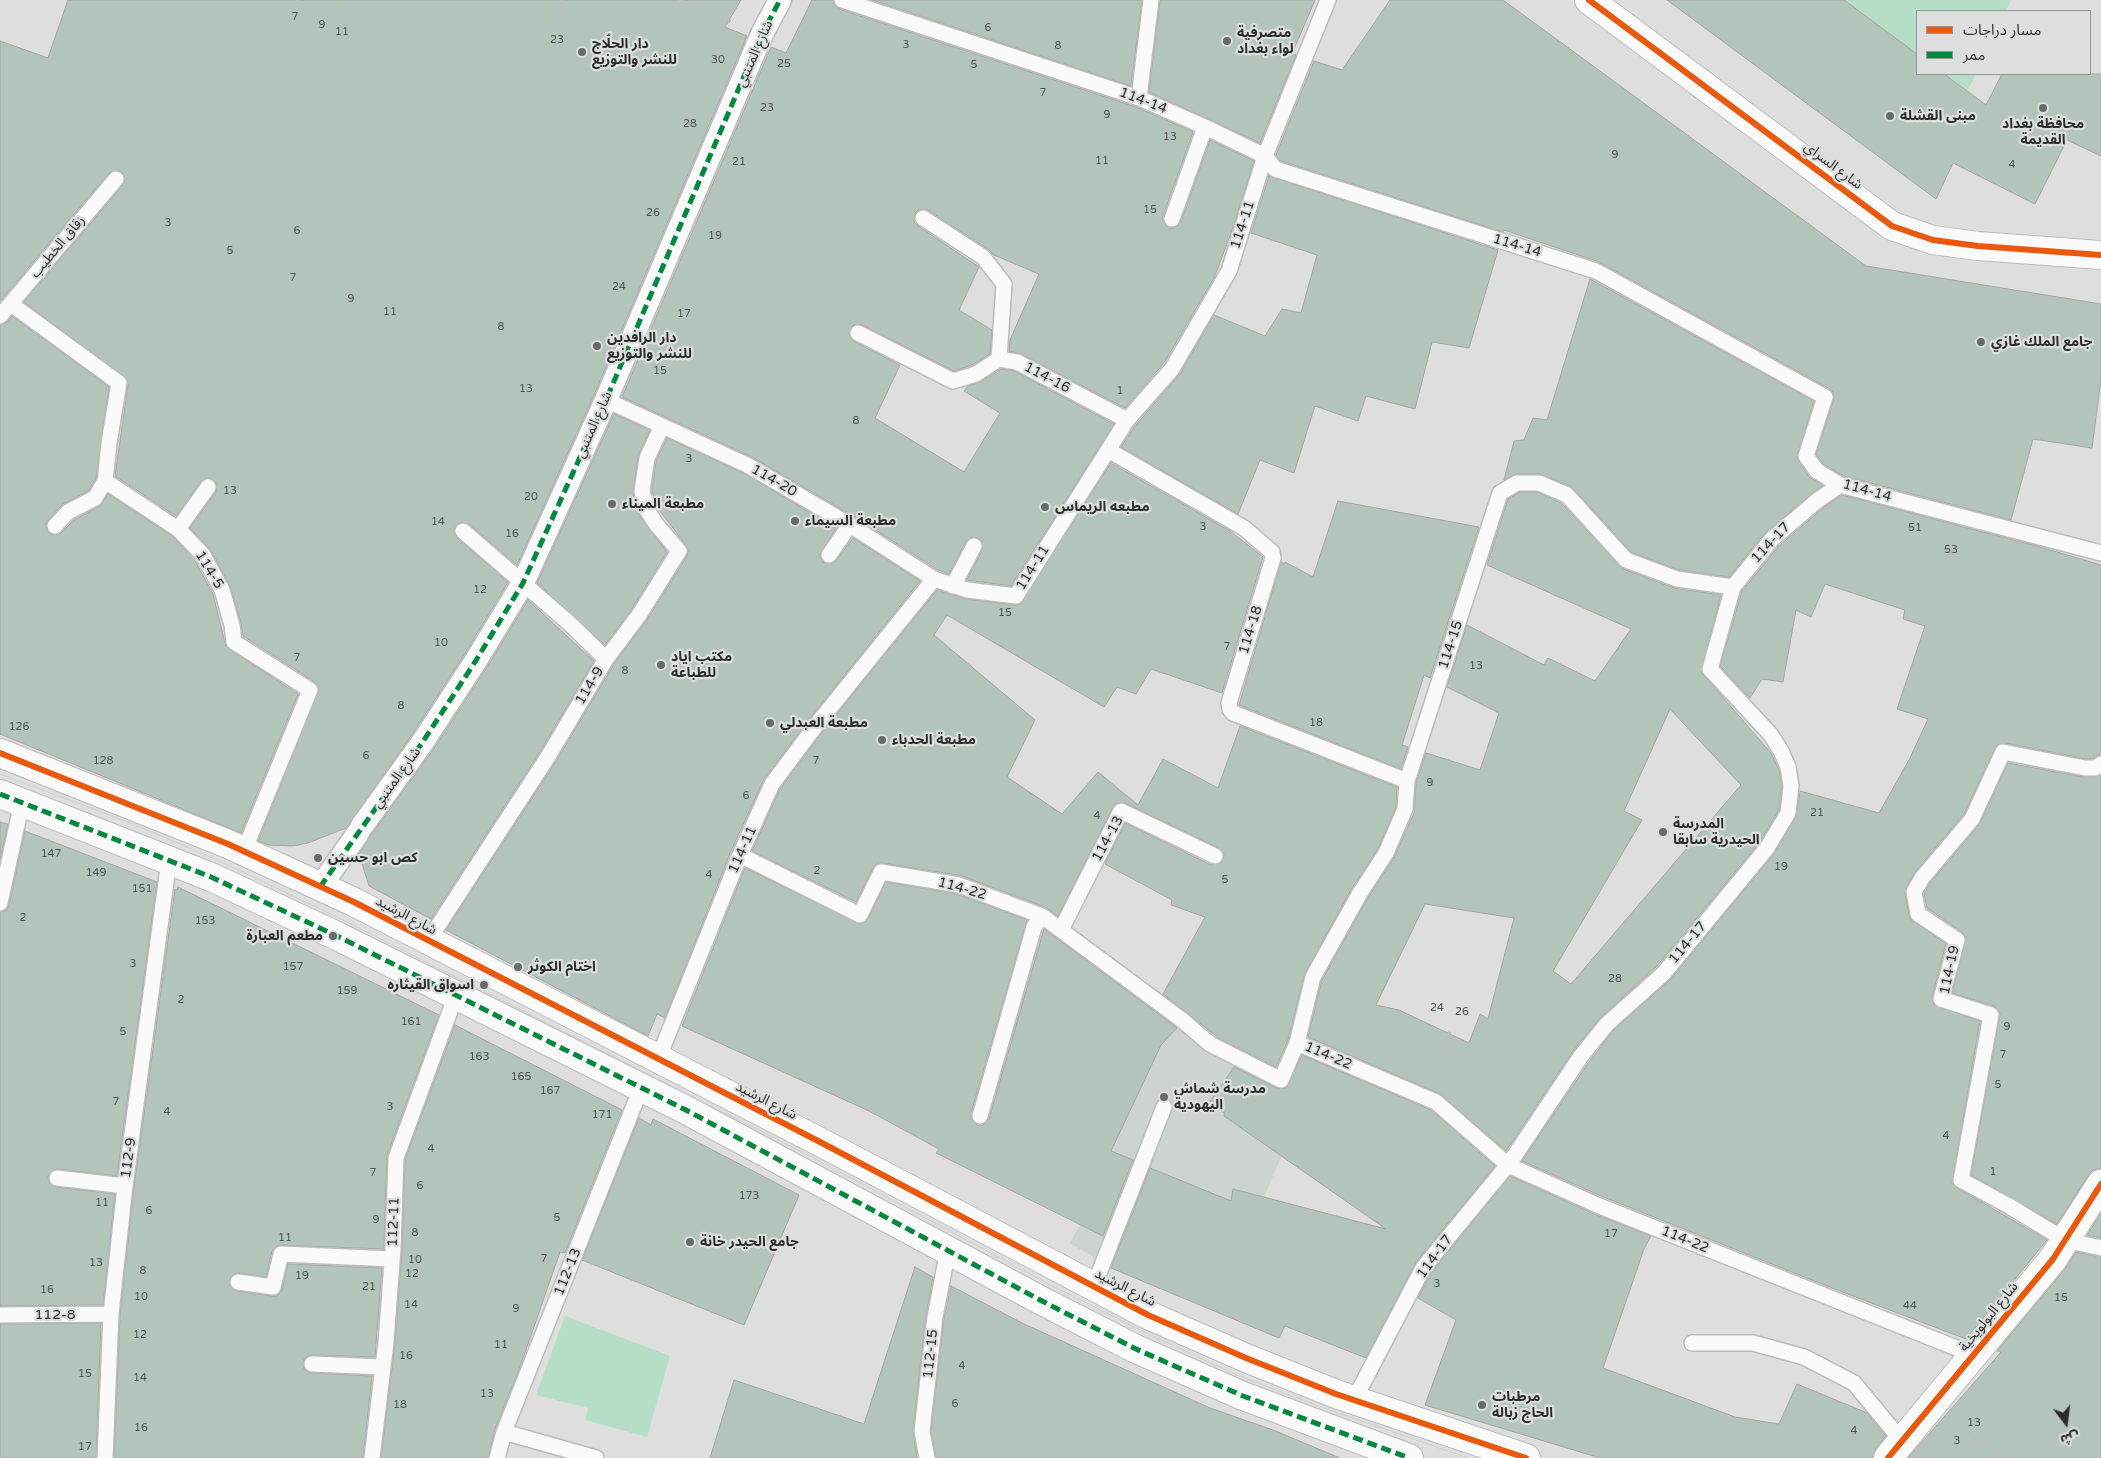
<!DOCTYPE html>
<html>
<head>
<meta charset="utf-8">
<style>
  body { margin:0 }
  #map { position:relative; width:2101px; height:1458px; overflow:hidden; background:#dddedd; font-family:"Varela Round","Noto Sans Arabic",sans-serif }
  canvas { display:block }
  .legend { position:absolute; left:1916px; top:10px; width:175px; height:65px; box-sizing:border-box; background:#dcdfdd; border:1px solid #959896; margin:0; padding:6px 9px; list-style:none; font-size:15px; color:#2b2d2c }
  .legend li { display:flex; align-items:center; gap:10px; height:25px }
  .legend b { width:25px; border:1px solid #959896 }
  .north { position:absolute; left:2041px; top:1398px; width:50px; height:50px; -webkit-text-stroke:4px #dcdfdd; paint-order:stroke; rotate:165deg; font-size:14px; font-weight:700; line-height:20px; text-align:center; color:#2b2d2c }
  .north::after { content:''; display:block; margin:auto; width:18px; height:22px; background:#2b2d2c; clip-path:polygon(50% 0,100% 100%,50% 72%,0 100%) }
</style>
</head>
<body>
<div id="map">
<canvas width="2101" height="1458"></canvas>
<ul class="legend">
<li><b style="height:6px;background:#e8590c"></b>مسار دراجات</li>
<li><b style="height:6px;background:#00873e"></b>ممر</li>
</ul>
<div class="north">ش</div>
</div>
<script>
const ctx = document.querySelector('canvas').getContext('2d');
ctx.lineJoin = 'round';
function fillPath(path, color) {
  ctx.fillStyle = color;
  ctx.fill(path, 'evenodd');
}
function toPath(rows) {
  const path = new Path2D();
  for (const r of rows) {
    path.moveTo(r[0], r[1]);
    for (let i = 2; i < r.length; i += 2) path.lineTo(r[i], r[i + 1]);
  }
  return path;
}
function stroke(path, color, width, dash) {
  ctx.strokeStyle = color;
  ctx.lineWidth = width;
  ctx.lineCap = dash ? 'butt' : 'round';
  ctx.setLineDash(dash || []);
  ctx.stroke(path);
}
function label(font, color, halo, rows, align = 'center') {
  ctx.font = font + ' "Varela Round","Noto Sans Arabic",sans-serif';
  ctx.lineWidth = 4.5;
  ctx.setLineDash([]);
  ctx.textBaseline = 'middle';
  ctx.strokeStyle = halo;
  ctx.fillStyle = color;
  for (const [text, x, y, turn = 0] of rows) {
    ctx.save();
    ctx.translate(x, y);
    ctx.rotate((+turn || 0) * Math.PI / 180);
    ctx.textAlign = isNaN(turn) ? turn : align;
    if (halo) ctx.strokeText(text, 0, 0);
    ctx.fillText(text, 0, 0);
    ctx.restore();
  }
}
fillPath(toPath([
  [1037,929,1048,931,1181,1022,1283,1083,1303,1055,1338,1067,1285,1148,1264,1197,1266,1240,1151,1193,1109,1267,1070,1243,1084,1217,1025,1103,993,1091,1007,1051]
]), '#cdd3ce');
fillPath(toPath([
  [1844,0,2011,0,2006,11,1917,11,1917,54],
  [1944,74,1976,74,1967,91],
  [565,1316,670,1356,647,1437,585,1420,588,1408,536,1395]
]), '#b6ddc5');
const building = toPath([
  [68,0,741,0,725,27,747,36,594,395,517,565,469,524,460,522,454,529,457,538,508,582,464,655,411,736,349,824,346,828,308,843,293,846,268,845,258,841,319,689,315,682,243,636,241,623,230,586,211,550,190,528,216,492,216,483,209,478,201,481,176,516,115,476,128,385,127,379,24,302,123,185,125,180,122,172,117,170,109,173,0,301,0,41,48,58,68,0],
  [812,0,833,0,835,6,839,9,1136,107,1193,132,1163,216,1163,221,1168,228,1174,228,1181,222,1210,140,1254,161,1233,228,1214,278,1164,363,1125,408,1021,354,1009,351,1010,340,1039,274,994,255,988,249,928,210,919,209,915,213,914,222,918,226,979,267,959,310,992,330,990,354,972,365,954,371,862,325,853,325,849,333,853,341,900,365,875,418,964,472,1000,413,964,391,968,386,981,382,1001,369,1014,371,1114,424,1011,586,967,580,982,550,982,541,978,538,973,537,966,541,949,574,938,570,855,517,752,457,622,397,771,47,786,53,812,0],
  [872,0,1142,0,1131,86,872,0],
  [1160,0,1315,0,1292,54,1296,55,1260,143,1149,92,1160,0],
  [1390,0,1503,0,1866,266,2101,304,2101,379,2092,448,2033,439,2011,520,1844,476,1823,464,1816,454,1834,399,1833,392,1830,389,1599,262,1504,230,1503,232,1281,161,1276,155,1314,61,1342,70,1390,0],
  [1667,0,1844,0,1917,54,1917,74,1944,74,1986,105,2002,74,2101,74,2101,156,2067,140,2035,204,1953,163,1936,199,1667,0],
  [1269,176,1498,250,1469,348,1432,342,1415,409,1366,396,1358,421,1315,406,1294,473,1260,460,1238,514,1121,447,1135,426,1180,374,1214,315,1265,336,1282,309,1301,313,1317,255,1251,233,1269,176],
  [1590,279,1814,401,1797,457,1809,477,1823,485,1766,532,1729,577,1679,570,1631,552,1571,486,1539,474,1517,474,1504,480,1514,441,1524,440,1533,418,1547,420,1590,279],
  [12,316,109,387,96,478,88,491,63,504,48,520,46,524,48,532,53,535,61,533,74,520,100,506,108,494,172,536,195,561,213,594,226,647,298,694,241,833,0,734,0,325,7,322,12,316],
  [614,414,650,430,638,456,633,493,639,515,667,552,631,610,605,645,537,583,614,414],
  [667,438,743,473,836,528,820,554,821,559,824,563,832,564,836,561,853,538,920,581,810,718,764,779,731,851,665,1018,657,1014,648,1036,446,930,557,760,614,664,647,620,687,556,688,551,686,545,656,506,652,490,656,461,667,438],
  [1111,463,1230,531,1263,557,1222,693,1151,669,1136,694,1117,687,1104,707,947,615,934,635,1035,720,1007,777,1062,814,1098,772,1138,805,1163,759,1218,788,1240,726,1397,787,1396,807,1378,849,1352,888,1305,973,1288,1040,1276,1067,1220,1039,1163,994,1205,917,1171,905,1172,900,1105,864,1125,823,1211,865,1221,863,1224,855,1219,848,1125,803,1116,803,1113,807,1058,916,1045,907,962,876,883,863,877,863,873,868,856,902,752,851,780,789,824,730,937,590,966,599,1015,605,1020,604,1111,463],
  [1520,492,1537,492,1561,503,1623,569,1674,588,1721,595,1701,672,1771,753,1779,770,1782,786,1779,810,1759,843,1657,966,1600,1018,1573,1051,1506,1151,1440,1094,1308,1037,1322,980,1368,898,1394,858,1414,813,1416,783,1426,753,1480,770,1499,713,1447,687,1467,625,1544,665,1548,658,1595,681,1631,629,1487,565,1508,499,1520,492],
  [1670,709,1741,785,1571,984,1553,971,1642,820,1624,811,1670,709],
  [1425,904,1514,918,1488,1019,1480,1014,1469,1043,1399,1010,1376,1005,1425,904],
  [1842,495,2040,547,2101,565,2101,755,2092,759,2086,759,2005,743,1997,745,1964,814,1915,872,1906,888,1905,894,1910,919,1946,944,1932,997,1934,1005,1980,1021,1952,1183,1957,1188,2047,1240,1966,1339,1832,1288,1601,1196,1522,1161,1589,1062,1614,1030,1671,979,1774,854,1796,817,1800,791,1879,813,1909,760,1928,719,1897,709,1925,626,1903,619,1905,610,1825,584,1811,617,1796,610,1783,682,1762,679,1750,698,1720,666,1742,591,1779,546,1824,507,1842,495],
  [1338,501,1479,527,1430,678,1424,675,1402,745,1408,747,1401,769,1239,705,1281,562,1284,564,1285,562,1313,577,1338,501],
  [528,600,594,661,541,750,431,919,369,886,359,854,371,835,433,750,486,669,528,600],
  [2008,763,2083,777,2101,775,2101,1168,2093,1170,2088,1176,2057,1224,1971,1175,2000,1013,1994,1006,1952,993,1966,937,1962,932,1927,908,1924,894,1930,883,1979,825,2008,763],
  [0,822,8,824,0,859,0,822],
  [25,831,157,882,117,1176,58,1169,53,1170,48,1176,49,1182,55,1187,115,1194,103,1305,0,1306,0,912,7,910,9,905,25,831],
  [745,868,860,924,868,919,886,882,957,894,1027,920,971,1113,971,1119,977,1125,983,1125,989,1119,1044,929,1177,1028,1161,1045,1111,1151,1133,1160,1103,1236,936,1153,939,1149,869,1111,682,1026,745,868],
  [178,887,439,1015,387,1155,384,1249,278,1245,272,1251,266,1277,239,1273,234,1274,229,1280,230,1286,236,1291,272,1296,277,1296,282,1290,288,1264,382,1268,375,1357,312,1355,304,1359,303,1363,304,1369,311,1373,372,1376,363,1458,114,1458,120,1315,134,1187,175,889,177,890,178,887],
  [455,1025,622,1110,565,1253,560,1252,520,1367,495,1429,488,1458,381,1458,395,1343,402,1249,405,1160,455,1025],
  [1302,1055,1431,1110,1495,1166,1416,1262,1366,1358,1285,1326,1279,1338,1111,1268,1150,1168,1231,1201,1233,1189,1386,1229,1224,1116,1225,1113,1209,1103,1234,1067,1277,1088,1286,1088,1302,1055],
  [639,1118,651,1125,653,1119,799,1195,744,1325,582,1260,639,1118],
  [1510,1176,1594,1214,1651,1236,1644,1249,1603,1368,1735,1417,1779,1424,1797,1384,1867,1413,1886,1436,1876,1448,1873,1458,1600,1458,1425,1405,1456,1320,1418,1298,1431,1273,1510,1176],
  [2101,1213,2101,1238,2087,1235,2101,1213],
  [2076,1252,2101,1257,2101,1458,1908,1458,2001,1352,1997,1351,2065,1269,2076,1252],
  [915,1267,933,1277,926,1316,913,1430,917,1458,710,1458,734,1380,864,1424,915,1267],
  [951,1286,1022,1323,1210,1408,1273,1430,1340,1458,936,1458,931,1431,944,1318,951,1286],
  [101,1323,96,1458,0,1458,0,1324,101,1323]
]);
fillPath(building, '#b3c5ba');
stroke(building, '#a4a5a4', 1);
const service = toPath([
  [842,0,1139,98,1205,127,1265,156,1275,169,1596,271,1825,397,1806,456,1817,471,1840,485,2101,553],
  [1139,98,1151,0],
  [923,218,983,257,1004,284,999,359],
  [1172,219,1205,127],
  [11,304,119,383,109,443,105,481,178,529,203,555,222,590,232,625,234,642,310,690,244,851],
  [0,316,116,179],
  [858,333,953,381,976,374,999,359,1017,362,1127,420],
  [606,400,747,465,850,525,934,579],
  [1108,450,1244,528,1272,552,1273,558,1229,703,1230,709,1233,713,1407,781],
  [55,526,68,512,95,498,105,481],
  [178,529,208,487],
  [463,531,569,623,606,659],
  [829,555,850,525],
  [953,586,974,546],
  [2101,764,2095,768,2085,768,2003,752,1972,819,1922,878,1914,892,1918,914,1957,940,1941,999,1991,1015,1961,1180,2009,1206,2065,1240,2101,1248],
  [740,855,860,915,881,872,959,885,1042,916,1182,1020,1210,1044,1281,1080,1297,1043,1436,1102,1508,1165,1597,1205,1974,1355],
  [0,903,22,802],
  [1061,930,1121,811,1215,856],
  [428,941,549,755,606,659,639,615,679,551,656,524,647,510,642,491,647,458,662,426],
  [1297,1043,1313,977,1360,893,1386,853,1405,809,1407,781,1500,493,1517,483,1539,483,1567,495,1626,560,1677,579,1733,587],
  [658,1059,740,855,772,784,817,724,934,579,967,590,1016,596,1127,420,1172,369,1229,271,1265,156,1328,0],
  [980,1116,1034,927,1042,916],
  [57,1178,125,1186],
  [238,1282,273,1287,281,1254,392,1259],
  [1094,1286,1164,1107],
  [0,1315,111,1314],
  [1692,1343,1753,1343,1804,1357,1854,1383,1902,1441],
  [312,1364,382,1367],
  [1354,1400,1423,1268,1511,1161,1581,1056,1607,1024,1664,973,1767,848,1788,813,1791,786,1788,767,1781,751,1771,735,1710,669,1733,587,1772,539,1818,500,1840,485],
  [504,1432,596,1458],
  [105,1458,111,1314,125,1186,169,860],
  [372,1458,386,1342,393,1249,396,1158,456,995],
  [497,1458,504,1432,641,1088],
  [927,1458,922,1431,935,1317,948,1250]
]);
const pedestrian = toPath([
  [362,826,422,743,475,662,523,583,606,400,762,34,780,0],
  [320,887,358,833]
]);
const minor = toPath([
  [1589,0,1892,226,1933,240,1978,246,2101,255],
  [0,753,228,844,354,902,822,1143,1148,1315,1246,1358,1336,1394,1526,1458],
  [0,794,211,877,337,936,686,1110,1042,1301,1136,1349,1243,1396,1409,1458],
  [1888,1458,2053,1259,2101,1184]
]);
stroke(service, '#babbba', 18);
stroke(pedestrian, '#babbba', 25);
stroke(minor, '#babbba', 30);
stroke(toPath([
  [296,0,341,16,348,0],
  [679,0,733,23],
  [551,28,563,0],
  [1442,1074,1450,1030],
  [1957,1425,2003,1458]
]), '#bdbdbd', 3, [4, 2.5]);
stroke(service, '#fafafa', 15);
stroke(pedestrian, '#fafafa', 22);
stroke(minor, '#fafafa', 28);
stroke(toPath([
  [0,774,128,822,224,863,341,919,810,1156,1045,1282,1144,1332,1237,1375,1324,1408,1468,1458]
]), '#cecfce', 1);
stroke(toPath([
  [0,794,211,877,337,936,686,1110,1042,1301,1136,1349,1243,1396,1409,1458],
  [320,887,422,743,475,662,523,583,606,400,762,34,780,0]
]), '#00873e', 5, [10, 5]);
stroke(toPath([
  [1589,0,1892,226,1933,240,1978,246,2101,255],
  [0,753,228,844,354,902,822,1143,1148,1315,1246,1358,1336,1394,1526,1458],
  [1888,1458,2053,1259,2101,1184]
]), '#e8590c', 6);
for (const [x, y, r, color] of [
  [1227,41,5,"#696b6a"],
  [582,52,5,"#696b6a"],
  [2043,108,5,"#696b6a"],
  [1890,116,5,"#696b6a"],
  [1981,342,5,"#696b6a"],
  [597,346,5,"#696b6a"],
  [612,504,5,"#696b6a"],
  [1045,507,5,"#696b6a"],
  [795,521,5,"#696b6a"],
  [661,665,5,"#696b6a"],
  [770,723,5,"#696b6a"],
  [882,740,5,"#696b6a"],
  [1663,832,5,"#696b6a"],
  [318,858,5,"#696b6a"],
  [333,936,5,"#696b6a"],
  [518,967,5,"#696b6a"],
  [484,985,5,"#696b6a"],
  [1164,1097,5,"#696b6a"],
  [690,1242,5,"#696b6a"],
  [1482,1405,5,"#696b6a"]
]) {
  const dot = new Path2D();
  dot.arc(x, y, r, 0, 2 * Math.PI);
  ctx.fillStyle = color;
  ctx.fill(dot);
  stroke(dot, '#dcdfdd', 2);
}
label('11px', '#4d5350', null, [
  ["7",295,17],
  ["9",322,25],
  ["6",988,28],
  ["11",342,32],
  ["23",557,40],
  ["3",906,45],
  ["8",1058,46],
  ["30",718,60],
  ["25",784,64],
  ["5",974,65],
  ["7",1043,93],
  ["23",767,108],
  ["9",1107,115],
  ["28",690,124],
  ["13",1170,137],
  ["9",1615,155],
  ["11",1102,161],
  ["21",739,162],
  ["4",2012,165],
  ["15",1150,210],
  ["26",653,213],
  ["3",168,223],
  ["6",297,231],
  ["19",715,236],
  ["5",230,251],
  ["7",293,278],
  ["24",619,287],
  ["9",351,299],
  ["11",390,312],
  ["17",684,314],
  ["8",501,327],
  ["15",660,371],
  ["13",526,389],
  ["1",1120,391],
  ["8",856,421],
  ["3",689,459],
  ["13",230,491],
  ["20",531,497],
  ["14",438,522],
  ["3",1203,527],
  ["51",1915,528],
  ["16",512,534],
  ["53",1951,550],
  ["12",480,590],
  ["15",1005,613],
  ["10",441,643],
  ["7",1227,647],
  ["7",297,658],
  ["13",1476,666],
  ["8",625,671],
  ["8",401,706],
  ["18",1316,723],
  ["126",19,727],
  ["6",366,756],
  ["128",103,761],
  ["7",816,761],
  ["9",1430,783],
  ["6",746,796],
  ["21",1817,813],
  ["4",1097,816],
  ["147",51,854],
  ["19",1781,867],
  ["2",817,871],
  ["149",96,873],
  ["4",709,875],
  ["5",1225,880],
  ["151",142,889],
  ["2",23,918],
  ["153",205,921],
  ["3",133,964],
  ["157",293,967],
  ["28",1615,979],
  ["159",347,991],
  ["2",181,1000],
  ["24",1437,1008],
  ["26",1462,1012],
  ["161",411,1022],
  ["9",2007,1027],
  ["5",123,1032],
  ["7",2003,1055],
  ["163",479,1057],
  ["165",521,1077],
  ["5",1998,1085],
  ["167",550,1091],
  ["7",116,1102],
  ["3",390,1107],
  ["4",167,1112],
  ["171",602,1115],
  ["4",1946,1136],
  ["4",431,1149],
  ["1",1993,1172],
  ["7",373,1173],
  ["6",420,1186],
  ["173",749,1196],
  ["11",102,1203],
  ["6",149,1211],
  ["5",557,1218],
  ["9",376,1220],
  ["8",415,1233],
  ["17",1611,1234],
  ["11",285,1238],
  ["7",544,1259],
  ["10",415,1260],
  ["13",96,1263],
  ["8",143,1271],
  ["12",412,1274],
  ["19",302,1276],
  ["3",1437,1284],
  ["21",369,1287],
  ["16",47,1290],
  ["10",141,1297],
  ["15",2061,1298],
  ["14",411,1305],
  ["44",1910,1306],
  ["9",516,1309],
  ["12",140,1335],
  ["11",501,1345],
  ["16",406,1356],
  ["4",962,1366],
  ["15",85,1374],
  ["14",140,1378],
  ["13",487,1394],
  ["6",955,1404],
  ["18",400,1405],
  ["13",1974,1423],
  ["16",141,1428],
  ["4",1854,1431],
  ["3",1957,1441],
  ["17",85,1447]
]);
label('bold 14px', '#2b2d2c', '#dcdfdd', [
  ["متصرفية",1237,33],
  ["لواء بغداد",1237,49],
  ["دار الحلّاج",592,44],
  ["للنشر والتوزيع",592,60],
  ["مبنى القشلة",1900,116],
  ["محافظة بغداد",2043,124,"center"],
  ["القديمة",2043,140,"center"],
  ["دار الرافدين",607,338],
  ["للنشر والتوزيع",607,354],
  ["جامع الملك غازي",1991,342],
  ["مطبعة الميناء",622,504],
  ["مطبعه الريماس",1055,507],
  ["مطبعة السيماء",805,521],
  ["مكتب اياد",671,657],
  ["للطباعة",671,673],
  ["مطبعة العبدلي",780,723],
  ["مطبعة الحدباء",892,740],
  ["المدرسة",1673,824],
  ["الحيدرية سابقا",1673,840],
  ["كص ابو حسين",328,858],
  ["مطعم العبارة",323,936,"right"],
  ["اختام الكوثر",528,967],
  ["اسواق القيثاره",474,985,"right"],
  ["مدرسة شماش",1174,1089],
  ["اليهودية",1174,1105],
  ["جامع الحيدر خانة",700,1242],
  ["مرطبات",1492,1397],
  ["الحاج زبالة",1492,1413]
], 'left');
label('14px', '#2b2d2c', '#dcdfdd', [
  ["شارع المتنبي",755,54,-66],
  ["114-14",1143,101,21],
  ["شارع السراي",1833,166,37],
  ["114-11",1243,225,-72],
  ["114-14",1517,246,17],
  ["زقاق الخطيب",58,247,-50],
  ["114-16",1047,378,28],
  ["شارع المتنبي",594,425,-66],
  ["114-20",774,481,30],
  ["114-14",1867,491,16],
  ["114-17",1771,543,-47],
  ["114-11",1033,568,-58],
  ["114-5",209,570,59],
  ["114-18",1251,630,-73],
  ["114-15",1451,645,-72],
  ["114-9",590,686,-59],
  ["شارع المتنبي",397,778,-54],
  ["114-13",1108,839,-61],
  ["114-11",743,850,-66],
  ["114-22",962,889,16],
  ["شارع الرشيد",406,916,28],
  ["114-17",1688,943,-50],
  ["114-19",1950,970,-78],
  ["114-22",1328,1056,23],
  ["شارع الرشيد",766,1101,27],
  ["112-9",129,1158,-82],
  ["112-11",394,1222,-88],
  ["114-22",1685,1240,22],
  ["114-17",1435,1257,-54],
  ["112-13",568,1272,-68],
  ["شارع الرشيد",1125,1288,27],
  ["112-8",55,1315],
  ["شارع البولويخية",1989,1317,-51],
  ["112-15",931,1354,-84]
]);
</script>
</body>
</html>
